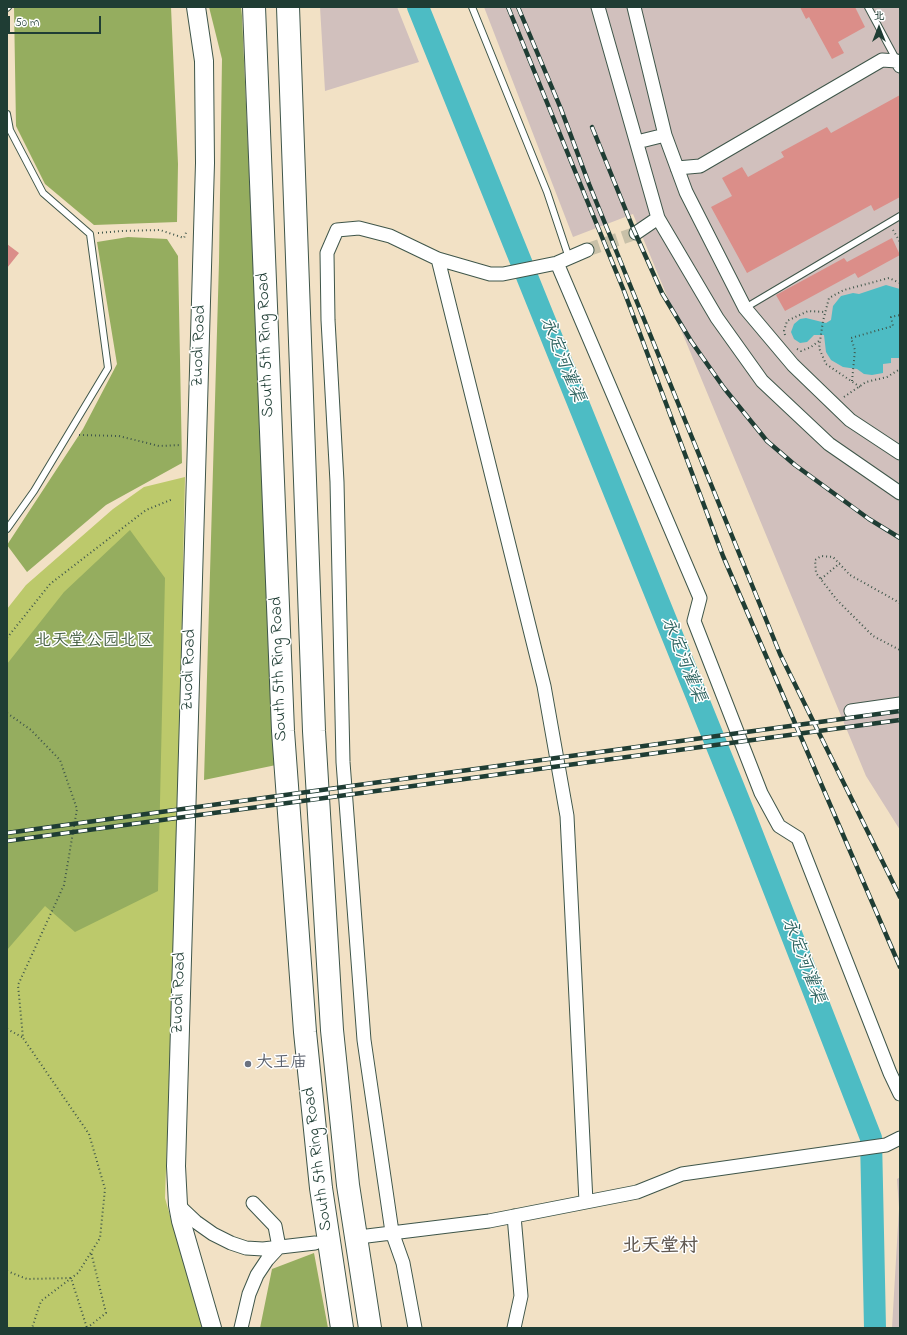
<!DOCTYPE html>
<html>
<head>
<meta charset="utf-8">
<style>
  body { margin:0 }
  #map { position:relative; width:907px; height:1335px; overflow:hidden; background:#f2e1c5; font-family:"Indie Flower","LXGW WenKai TC",sans-serif }
  canvas { display:block }
  .frame { position:absolute; inset:0; border:8px solid #1f3d34; pointer-events:none }
  .north { position:absolute; left:859px; top:8px; width:40px; height:40px; -webkit-text-stroke:3px #fff; paint-order:stroke; rotate:0deg; font-size:11px; font-weight:700; line-height:16px; text-align:center; color:#1f3d34 }
  .north::after { content:''; display:block; margin:auto; width:14px; height:18px; background:#1f3d34; clip-path:polygon(50% 0,100% 100%,50% 72%,0 100%) }
  .scale { position:absolute; left:8px; top:16px; width:93px; height:18px; box-sizing:border-box; border:2px solid #1f3d34; border-top:0; padding-left:5px; font-size:12px; line-height:14px; white-space:nowrap; color:#1f3d34; -webkit-text-stroke:3px #fff; paint-order:stroke }
</style>
</head>
<body>
<div id="map">
<canvas width="907" height="1335"></canvas>
<div class="frame"></div>
<div class="north">北</div>
<div class="scale">50 m</div>
</div>
<script>
const ctx = document.querySelector('canvas').getContext('2d');
ctx.lineJoin = 'round';
function fillPath(path, color) {
  ctx.fillStyle = color;
  ctx.fill(path, 'evenodd');
}
function toPath(rows) {
  const path = new Path2D();
  for (const r of rows) {
    path.moveTo(r[0], r[1]);
    for (let i = 2; i < r.length; i += 2) path.lineTo(r[i], r[i + 1]);
  }
  return path;
}
function stroke(path, color, width, dash) {
  ctx.strokeStyle = color;
  ctx.lineWidth = width;
  ctx.lineCap = dash ? 'butt' : 'round';
  ctx.setLineDash(dash || []);
  ctx.stroke(path);
}
function label(font, color, halo, rows, align = 'center') {
  ctx.font = font + ' "Indie Flower","LXGW WenKai TC",sans-serif';
  ctx.lineWidth = 3;
  ctx.setLineDash([]);
  ctx.textBaseline = 'middle';
  ctx.strokeStyle = halo;
  ctx.fillStyle = color;
  for (const [text, x, y, turn = 0] of rows) {
    ctx.save();
    ctx.translate(x, y);
    ctx.rotate((+turn || 0) * Math.PI / 180);
    ctx.textAlign = isNaN(turn) ? turn : align;
    if (halo) ctx.strokeText(text, 0, 0);
    ctx.fillText(text, 0, 0);
    ctx.restore();
  }
}
fillPath(toPath([
  [320,7,397,7,419,62,325,91],
  [484,7,900,7,900,830,866,776,633,214,573,237],
  [900,1177,900,1328,892,1328,899,1208,897,1179]
]), '#d1c0bd');
fillPath(toPath([
  [185,477,177,847,165,1198,202,1328,7,1328,7,609,26,585,113,509,144,487]
]), '#bcc96b');
fillPath(toPath([
  [14,7,171,7,178,164,177,222,94,225,45,184,16,126],
  [209,7,241,7,242,16,276,765,204,780,219,262,222,59],
  [128,237,167,239,178,256,182,463,106,505,27,572,7,545,83,429,117,364,97,242],
  [130,530,165,578,158,891,75,932,45,906,7,950,7,664,64,592],
  [314,1253,328,1328,260,1328,272,1269]
]), '#95ad5f');
fillPath(toPath([
  [886,285,900,289,900,353,899,358,891,358,891,363,883,364,883,373,872,375,864,374,857,369,843,367,831,360,826,352,824,335,814,335,807,342,800,343,794,339,791,332,794,324,800,319,806,318,826,323,831,320,833,306,841,296,853,293,859,294]
]), '#4dbcc4');
stroke(toPath([
  [418,7,744,813,871,1138,875,1328]
]), '#4dbcc4', 22);
fillPath(toPath([
  [800,7,855,7,865,27,838,42,844,53,832,59,809,17,806,19],
  [900,95,900,197,874,211,871,205,747,273,711,207,732,196,722,178,742,167,748,177,784,157,781,152,827,127,831,133],
  [892,238,900,255,858,278,855,273,785,311,776,295,844,258,847,262],
  [7,244,19,253,7,268]
]), '#db8e89');
stroke(toPath([
  [587,250,636,233]
]), '#c8c0a8', 13, [13, 6]);
const lane = toPath([
  [472,7,547,192,569,258],
  [868,7,897,61],
  [7,8,8,7],
  [7,114,10,130,43,193,90,234,108,368,34,491,7,529],
  [745,308,900,216]
]);
const street = toPath([
  [598,7,658,218,717,318,762,381,829,444,900,493],
  [634,7,665,135,686,192,745,308,793,365,850,420,900,453],
  [637,142,665,135],
  [677,168,700,166,882,60,897,61,900,66],
  [636,233,658,218],
  [438,259,544,686,567,816,586,1202],
  [557,263,700,598,694,621,761,793,779,826,798,838,890,1073,900,1094],
  [851,711,900,704],
  [253,1203,275,1226,279,1247],
  [178,1205,196,1222,213,1234,231,1243,246,1248,263,1249,315,1243],
  [514,1216,521,1296,514,1328],
  [367,1236,489,1221,637,1192,682,1174,886,1145,900,1138],
  [241,1328,249,1294,257,1275,267,1260,279,1247],
  [415,1328,403,1263,392,1232,364,1040,343,762,337,482,328,320,327,253,337,230,359,228,390,236,438,259,490,274,503,274,557,263,587,250]
]);
const secondary = toPath([
  [196,7,204,61,205,163,176,1166,178,1205,181,1221,212,1328]
]);
const highway = toPath([
  [254,7,283,731,305,1032,321,1188,342,1328],
  [288,7,314,731,332,1030,348,1185,370,1328]
]);
stroke(lane, '#3f564a', 8);
stroke(street, '#3f564a', 15);
stroke(secondary, '#3f564a', 20);
stroke(highway, '#3f564a', 24);
stroke(toPath([
  [893,230,900,242],
  [98,233,122,231,160,230,184,238,187,230],
  [785,335,784,331,787,321,808,311,825,312],
  [797,349,801,351,811,347,819,341],
  [852,381,855,350,851,338,893,326,891,317,900,315],
  [860,387,826,364,819,348,823,321,829,298,844,290,889,278,900,283],
  [844,397,866,382,887,377,900,369],
  [79,435,119,436,159,446,181,445],
  [821,579,840,563],
  [900,603,850,575,833,557,821,556,815,560,816,573,837,600,873,636,900,650],
  [7,638,50,584,146,510,173,499],
  [7,713,31,730,60,760,77,809,64,885,18,985,23,1038,89,1134,105,1189,100,1238,78,1273,41,1301,32,1328],
  [7,1029,22,1037],
  [7,1271,27,1279,71,1278,87,1328],
  [87,1328,106,1313,91,1252]
]), '#3f564a', 2, [1, 3]);
stroke(lane, '#fff', 6);
stroke(street, '#fff', 13);
stroke(secondary, '#fff', 18);
stroke(highway, '#fff', 22);
const rail = toPath([
  [508,7,624,291,723,556,900,967],
  [518,7,561,109,589,184,780,654,900,897],
  [592,127,633,228,662,293,691,341,724,388,767,441,795,465,869,519,900,538],
  [7,833,900,711],
  [7,841,900,720]
]);
stroke(rail, '#1f3d34', 4.5);
stroke(rail, '#fff', 3, [9]);
for (const [x, y, r, color] of [
  [248,1064,4,"#6b7280"]
]) {
  const dot = new Path2D();
  dot.arc(x, y, r, 0, 2 * Math.PI);
  ctx.fillStyle = color;
  ctx.fill(dot);
  stroke(dot, '#fff', 1.5);
}
label('17px', '#1f3d34', '#fff', [
  ["South 5th Ring Road",267,345,-92],
  ["Zuodi Road",200,346,-88],
  ["South 5th Ring Road",280,669,-92],
  ["Zuodi Road",190,670,-88],
  ["Zuodi Road",180,993,-88],
  ["South 5th Ring Road",319,1159,-97]
]);
label('17px', '#466042', '#fff', [
  ["北天堂公园北区",94,642]
]);
label('17px', '#5b616d', '#fff', [
  ["大王庙",256,1064]
], 'left');
label('italic 18px', '#2d635f', '#fff', [
  ["永定河灌渠",561,360,68],
  ["永定河灌渠",682,660,68],
  ["永定河灌渠",802,961,69]
]);
label('bold 19px', '#615952', '#fff', [
  ["北天堂村",660,1248]
]);
</script>
</body>
</html>
